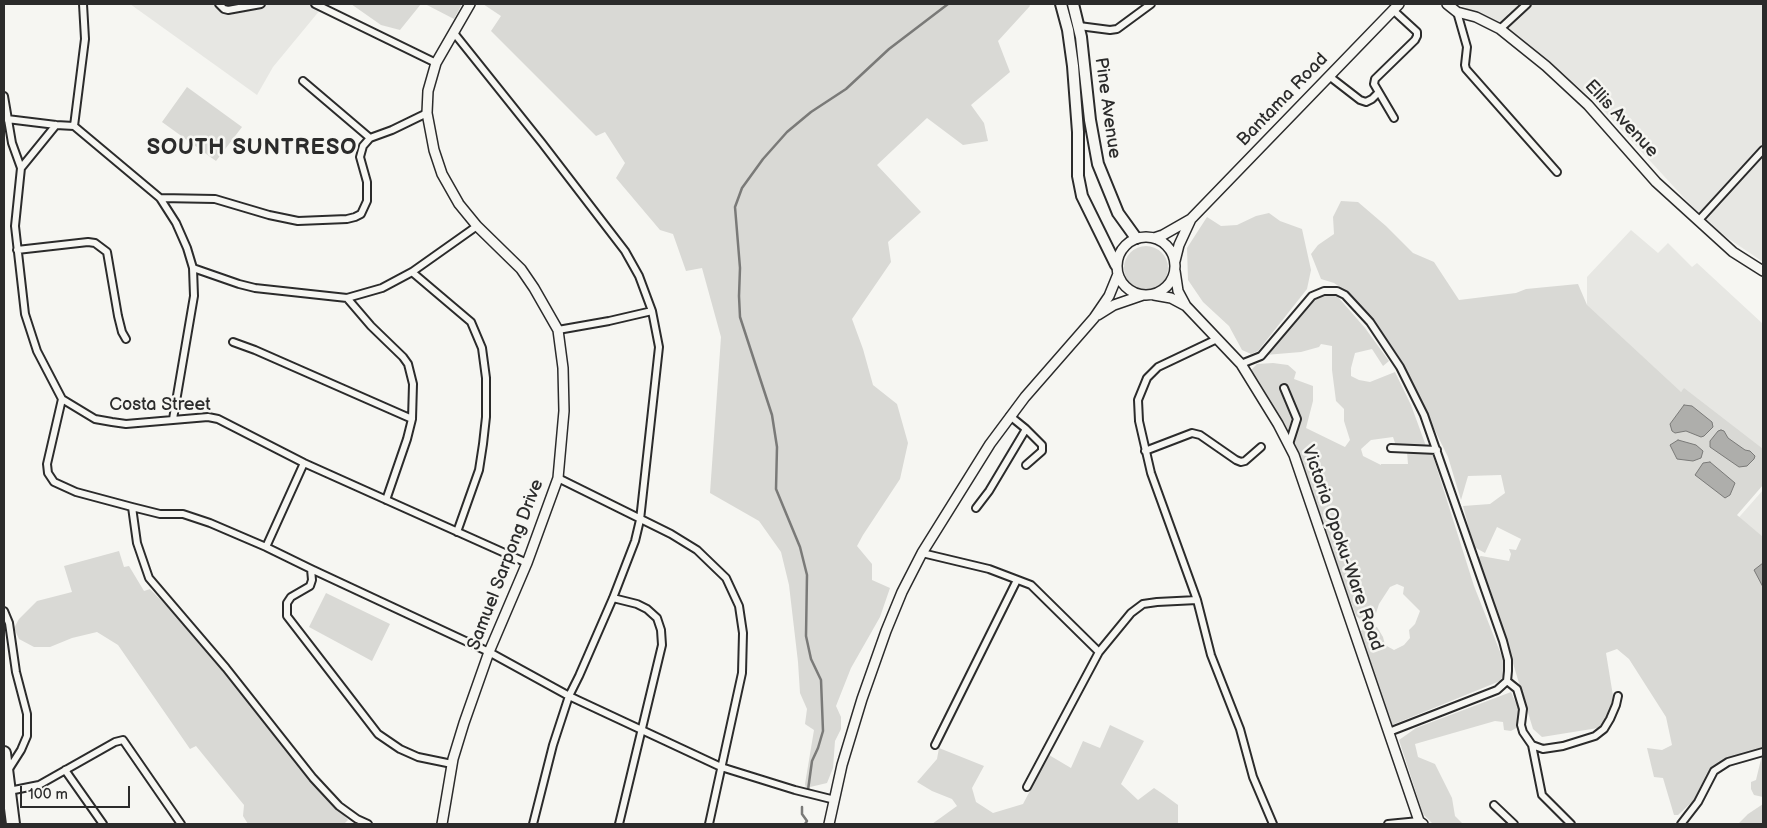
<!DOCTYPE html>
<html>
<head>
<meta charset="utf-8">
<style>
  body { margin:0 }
  #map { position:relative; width:1767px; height:828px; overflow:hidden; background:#f6f6f2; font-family:"Balsamiq Sans",sans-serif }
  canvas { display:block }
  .frame { position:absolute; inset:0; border:5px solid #2b2b2b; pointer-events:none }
  .scale { position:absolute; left:20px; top:786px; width:110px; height:22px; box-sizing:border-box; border:2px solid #2b2b2b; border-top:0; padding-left:6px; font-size:15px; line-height:18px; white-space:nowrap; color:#2b2b2b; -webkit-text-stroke:4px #f6f6f2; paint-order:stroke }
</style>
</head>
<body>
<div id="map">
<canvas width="1767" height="828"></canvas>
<div class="frame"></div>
<div class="scale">100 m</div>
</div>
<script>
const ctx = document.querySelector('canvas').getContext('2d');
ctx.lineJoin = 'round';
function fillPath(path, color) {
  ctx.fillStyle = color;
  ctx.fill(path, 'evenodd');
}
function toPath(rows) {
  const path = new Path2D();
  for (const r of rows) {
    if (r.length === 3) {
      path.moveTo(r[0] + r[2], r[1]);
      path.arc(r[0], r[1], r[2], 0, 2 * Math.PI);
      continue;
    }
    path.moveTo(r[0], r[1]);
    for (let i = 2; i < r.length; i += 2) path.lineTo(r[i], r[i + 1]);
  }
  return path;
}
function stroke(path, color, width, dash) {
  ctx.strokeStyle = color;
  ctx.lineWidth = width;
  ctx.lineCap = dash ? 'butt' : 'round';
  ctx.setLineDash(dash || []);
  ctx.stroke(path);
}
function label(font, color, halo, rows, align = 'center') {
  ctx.font = font + ' "Balsamiq Sans",sans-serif';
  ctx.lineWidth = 5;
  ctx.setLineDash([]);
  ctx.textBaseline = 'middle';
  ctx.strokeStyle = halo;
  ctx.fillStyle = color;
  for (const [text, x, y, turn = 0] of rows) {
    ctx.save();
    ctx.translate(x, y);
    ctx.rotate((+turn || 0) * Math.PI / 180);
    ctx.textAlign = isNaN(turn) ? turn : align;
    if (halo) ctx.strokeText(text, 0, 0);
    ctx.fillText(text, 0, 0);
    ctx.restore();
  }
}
fillPath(toPath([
  [130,4,325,4,273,67,257,95],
  [1457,4,1763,4,1763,262,1710,226,1593,99,1498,22],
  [1631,230,1658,253,1668,243,1692,267,1697,263,1763,324,1763,452,1682,391,1678,394,1587,309,1587,277],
  [1763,490,1763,547,1734,523]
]), '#e7e7e3');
fillPath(toPath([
  [351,4,421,4,400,30,381,25],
  [425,4,462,4,454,19],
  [483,4,1029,4,1030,6,998,41,1010,72,971,105,984,123,988,141,963,145,927,118,877,165,921,212,888,242,891,262,852,319,863,349,873,385,897,404,908,443,900,479,863,535,857,546,872,564,872,580,890,588,880,617,851,668,836,706,841,717,841,729,835,741,833,768,827,783,806,788,805,784,814,730,805,724,807,709,800,693,798,662,789,585,781,552,759,521,710,493,721,337,702,268,686,271,673,234,660,230,616,178,625,163,605,132,596,136,491,31,501,16],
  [187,87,242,127,216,161,162,122],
  [1341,201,1358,202,1386,226,1413,253,1434,262,1459,300,1516,293,1526,289,1578,284,1587,305,1681,392,1684,388,1763,449,1763,485,1737,515,1763,537,1763,749,1728,759,1714,766,1693,801,1678,815,1674,815,1663,778,1654,777,1647,748,1662,750,1672,745,1666,717,1629,659,1617,649,1606,653,1614,702,1606,719,1598,728,1542,737,1533,729,1494,601,1491,601,1477,558,1481,556,1509,561,1511,554,1509,549,1516,550,1521,539,1497,527,1485,553,1474,547,1463,506,1490,504,1505,493,1501,475,1468,476,1461,500,1448,457,1398,355,1376,325,1343,289,1334,283,1321,279,1311,254,1318,245,1334,234,1333,217],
  [1269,213,1280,221,1302,229,1311,270,1307,289,1258,351,1251,354,1242,350,1229,326,1203,302,1188,280,1187,248,1207,217,1221,226,1237,225,1256,216],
  [1146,268,22],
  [1331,293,1338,297,1365,328,1389,361,1383,366,1372,349,1355,353,1351,368,1351,376,1359,380,1370,382,1395,372,1411,405,1426,446,1396,446,1393,437,1371,440,1361,449,1363,456,1381,465,1381,464,1408,464,1407,452,1432,453,1474,586,1504,662,1504,674,1500,681,1392,725,1359,633,1366,626,1377,627,1383,637,1385,645,1394,650,1404,645,1410,638,1409,630,1415,624,1420,611,1403,594,1404,587,1397,584,1390,587,1379,604,1376,613,1360,619,1356,616,1288,434,1250,371,1257,364,1273,363,1288,365,1296,372,1294,379,1313,386,1313,401,1306,428,1345,447,1350,440,1344,421,1344,409,1336,401,1332,370,1332,346,1321,344,1319,347,1301,352,1265,355,1314,298,1322,294],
  [119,551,124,567,129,566,144,591,150,589,195,635,348,820,344,824,248,824,243,816,244,805,196,746,190,749,118,645,97,632,72,638,50,647,34,647,19,639,14,628,19,619,37,601,72,592,64,566],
  [326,593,390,624,372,661,309,627],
  [1511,692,1518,708,1519,718,1518,727,1511,731,1504,730,1503,722,1495,721,1415,744,1418,757,1435,764,1452,798,1455,816,1463,824,1471,823,1472,824,1433,824,1423,814,1399,740,1416,728],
  [1110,725,1144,741,1121,784,1138,800,1154,788,1163,794,1178,805,1178,824,932,824,957,806,952,799,932,791,917,782,937,759,939,748,984,766,972,788,976,802,993,813,1023,804,1049,755,1071,768,1083,741,1100,748],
  [1762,755,1763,755,1763,797,1754,795,1751,789,1751,782,1756,780],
  [1763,804,1763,824,1738,824,1748,814]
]), '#d9d9d5');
const water = toPath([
  [1684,405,1692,406,1712,422,1713,427,1704,436,1701,437,1686,431,1675,433,1672,431,1670,424,1684,405],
  [1721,430,1724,431,1728,438,1745,450,1750,451,1755,456,1754,459,1747,466,1739,467,1710,447,1710,441,1718,431,1721,430],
  [1678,440,1696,445,1703,451,1701,458,1693,461,1677,459,1670,445,1678,440],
  [1710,462,1735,483,1730,495,1725,498,1695,475,1703,463,1710,462],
  [1763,563,1763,587,1754,570,1763,563]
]);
fillPath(water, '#aeaeab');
stroke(water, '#7a7a78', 1);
stroke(toPath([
  [808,790,812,761,818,748,823,731,821,680,811,659,806,636,807,575,800,547,776,489,777,447,772,415,740,317,739,296,740,268,735,207,742,188,763,159,787,132,811,112,846,89,889,49,948,4],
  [802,807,802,814,807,821,805,824]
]), '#7a7a78', 2.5);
const street = toPath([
  [219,4,224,9,228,10,261,4],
  [315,4,436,63],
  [1393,10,1417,32,1417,36,1415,40,1375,79,1374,84,1394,118],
  [1457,12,1467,47,1465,65,1466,69,1557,172],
  [1079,26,1110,30,1117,29,1151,4],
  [1500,29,1527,4],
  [454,33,542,143,625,251,639,276,652,311,659,347,640,520,635,541,613,598,579,676,569,696,553,745,533,824],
  [1329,76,1360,100,1366,102,1372,99,1378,93],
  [303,81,370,138],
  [4,96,12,143,21,168],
  [7,119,56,125,74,126,160,198,176,223,187,248,193,268,194,296,173,419],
  [56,125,21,168,15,226,25,314,37,351,62,399,95,419,112,422,126,424,208,417,218,419,304,463,527,563],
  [74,126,85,39,83,4],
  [160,198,215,199,269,215,298,221,347,219,355,217,361,214,367,201,367,182,360,157,363,146,370,138,392,130,427,113],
  [1699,220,1763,150],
  [17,250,88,242,95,243,107,252,118,316,122,332,126,339],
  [193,268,239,284,255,288,347,298,371,326,403,357,408,364,413,384,412,419,407,439,386,500],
  [412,272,471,322,482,348,486,378,486,417,483,444,479,470,457,532],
  [347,298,382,288,412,272,477,226],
  [558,330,609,321,652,311],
  [1217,339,1158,367,1147,378,1138,400,1139,421,1151,473,1197,600,1211,655,1240,729,1253,777,1273,824],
  [233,342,255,350,412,419],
  [1241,364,1261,356,1312,296,1324,291,1337,291,1345,295,1370,322,1400,367,1424,415,1503,641,1508,660,1508,671,1507,681,1497,690,1389,732],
  [1284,388,1297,419,1289,444],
  [62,399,47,464,48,473,54,482,76,492,132,507,160,514,183,514,210,523,266,547,311,569,489,652,569,696,721,767,795,790,835,800],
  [1010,416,1026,429,1042,445,1042,451,1026,465],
  [1391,448,1437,450],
  [1145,451,1192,433,1200,435,1236,460,1241,462,1245,461,1261,447],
  [558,478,671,534,697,550,726,578,739,606,743,633,742,673,709,824],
  [132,507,137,543,149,578,226,668,313,778,339,806,357,819,368,824],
  [976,508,989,491,1026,429],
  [266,547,304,463],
  [922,553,989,569,1031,585,1099,652],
  [311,569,312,580,310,586,291,597,287,603,287,616,378,734,400,749,418,757,452,764],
  [613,598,637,604,647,609,657,618,661,630,662,645,619,824],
  [4,611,9,623,16,672,27,714,27,736,21,750,7,772],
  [1507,681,1517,689,1523,709,1521,725,1523,732,1532,745,1543,749,1563,746,1595,736,1604,729,1610,719,1616,705,1618,696],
  [935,745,1017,580],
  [1532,745,1542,795,1571,824],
  [65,770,103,824],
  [1027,787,1099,652,1131,613,1143,604,1157,602,1197,600],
  [9,791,39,785,115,742,123,740,181,824],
  [1494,805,1514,824],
  [1388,824,1419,821],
  [1681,824,1698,802,1714,771,1728,762,1763,752]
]);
const secondary = toPath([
  [1447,4,1457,12,1476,17,1500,29,1546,66,1588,105,1656,182,1733,252,1763,271],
  [1146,266,29],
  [1154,238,1163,235,1191,219,1399,4],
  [1175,261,1179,245,1191,219],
  [1175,271,1178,291,1186,306,1241,364,1278,424,1294,455,1419,821,1423,824],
  [1154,295,1171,298,1186,306],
  [1098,315,1114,305,1143,295],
  [442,824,453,759,464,723,489,652,527,563,558,478,564,411,563,368,558,330,534,288,521,269,477,226,459,204,442,174,434,150,427,113,428,91,436,63,470,4],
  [829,824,842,765,862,699,886,631,902,592,922,553,990,444,1025,397,1094,318,1109,296,1118,274]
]);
const primary = toPath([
  [1061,4,1068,30,1073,66,1078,132,1078,176,1082,196,1116,265],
  [1073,4,1081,37,1090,120,1098,164,1118,213,1136,238]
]);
const highway = toPath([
  [4,753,13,824]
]);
stroke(street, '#2b2b2b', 10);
stroke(secondary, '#2b2b2b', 12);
stroke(primary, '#2b2b2b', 14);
stroke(highway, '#2b2b2b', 16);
stroke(street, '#f6f6f2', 6);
stroke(secondary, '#f6f6f2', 9);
stroke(primary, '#f6f6f2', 10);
stroke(highway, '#f6f6f2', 12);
label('18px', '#2b2b2b', '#f6f6f2', [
  ["Bantama Road",1283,100,-46],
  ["Pine Avenue",1107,108,82],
  ["Ellis Avenue",1621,119,47],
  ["Costa Street",160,405],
  ["Victoria Opoku-Ware Road",1342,548,71],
  ["Samuel Sarpong Drive",506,565,-69]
]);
ctx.letterSpacing = '1px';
label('bold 22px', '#2b2b2b', '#f6f6f2', [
  ["SOUTH SUNTRESO",252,148]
]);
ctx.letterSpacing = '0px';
</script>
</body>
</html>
